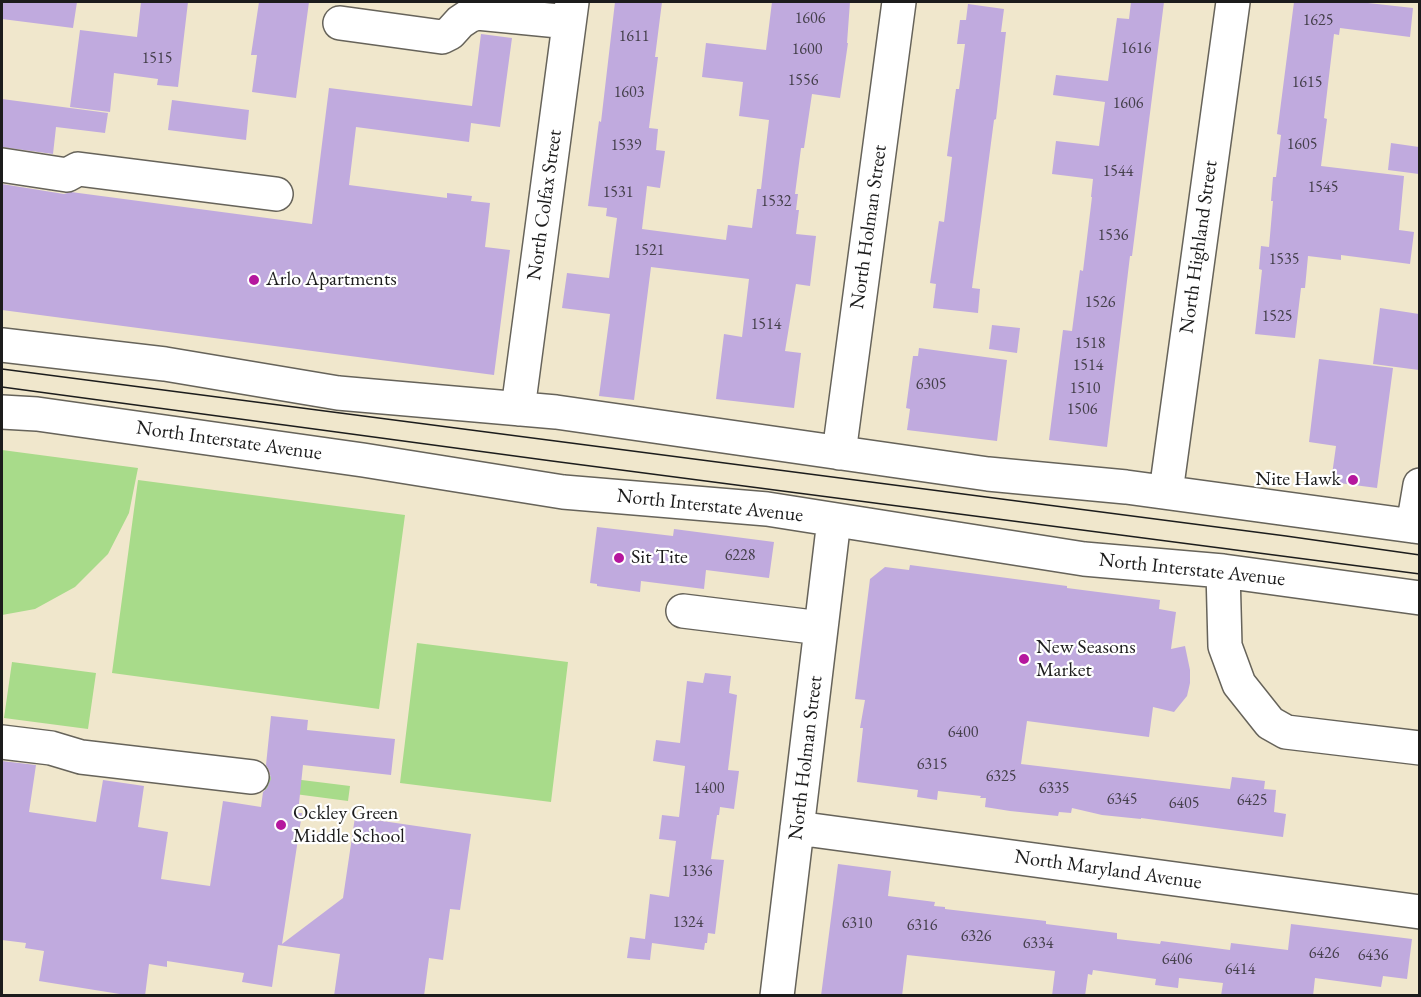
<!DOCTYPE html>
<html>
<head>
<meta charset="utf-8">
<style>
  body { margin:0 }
  #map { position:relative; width:1421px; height:997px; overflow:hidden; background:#f0e7cc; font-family:"EB Garamond",serif }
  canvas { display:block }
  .frame { position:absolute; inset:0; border:3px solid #1c1c1c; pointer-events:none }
</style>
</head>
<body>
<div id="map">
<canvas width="1421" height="997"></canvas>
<div class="frame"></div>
</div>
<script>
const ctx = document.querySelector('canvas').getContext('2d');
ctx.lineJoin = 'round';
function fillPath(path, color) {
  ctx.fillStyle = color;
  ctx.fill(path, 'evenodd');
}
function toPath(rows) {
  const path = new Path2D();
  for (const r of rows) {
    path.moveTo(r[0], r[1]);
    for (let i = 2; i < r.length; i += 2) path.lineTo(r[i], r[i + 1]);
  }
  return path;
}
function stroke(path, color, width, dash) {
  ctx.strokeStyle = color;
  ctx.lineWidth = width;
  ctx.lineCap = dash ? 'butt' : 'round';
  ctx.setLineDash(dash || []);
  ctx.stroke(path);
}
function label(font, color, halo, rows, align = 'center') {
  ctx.font = font + ' "EB Garamond",serif';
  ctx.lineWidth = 4.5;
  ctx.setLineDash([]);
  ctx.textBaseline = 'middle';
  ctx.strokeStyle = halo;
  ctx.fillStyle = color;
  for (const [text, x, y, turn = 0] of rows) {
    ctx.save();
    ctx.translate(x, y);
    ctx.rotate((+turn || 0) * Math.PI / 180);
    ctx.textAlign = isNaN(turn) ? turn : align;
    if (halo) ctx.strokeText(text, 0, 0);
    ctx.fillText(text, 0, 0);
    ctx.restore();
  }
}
fillPath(toPath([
  [2,450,138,468,129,513,108,554,75,587,35,609,2,615],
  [138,480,405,515,379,709,112,673],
  [417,643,568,662,551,802,400,783],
  [12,662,96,673,88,729,4,718],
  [221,770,350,786,348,801,219,784]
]), '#a8db8a');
fillPath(toPath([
  [2,2,77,2,73,28,2,19],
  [141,2,188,2,178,87,157,85,158,79,114,73,110,112,70,107,80,30,137,37],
  [259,2,309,2,296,98,252,92,257,55,251,55],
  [615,2,662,2,655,57,658,57,649,128,658,129,656,150,665,151,660,188,647,186,642,229,726,240,728,225,752,228,757,189,761,189,769,120,739,116,743,82,702,77,706,43,766,50,772,2,850,2,847,43,848,43,840,98,812,94,804,148,801,148,795,194,798,194,796,210,799,210,796,234,816,236,810,286,796,284,785,351,801,353,794,408,716,399,724,334,742,337,749,279,651,267,634,400,599,396,610,314,562,308,567,273,609,278,617,218,606,216,607,208,588,206,599,121,601,122],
  [1131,2,1164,2,1132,256,1130,256,1107,447,1049,440,1063,330,1072,331,1080,270,1083,271,1092,197,1091,197,1093,179,1052,174,1056,141,1099,146,1105,102,1053,95,1056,75,1108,81,1117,18,1129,19],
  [1294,2,1359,2,1413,8,1410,37,1340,28,1339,35,1334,34,1324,118,1327,119,1321,166,1404,176,1399,230,1414,232,1410,264,1341,255,1341,260,1308,256,1305,288,1301,288,1295,338,1255,334,1262,270,1259,269,1261,246,1269,247,1273,201,1271,201,1273,177,1276,177,1281,135,1277,134],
  [968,4,1004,9,1001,32,1006,32,996,119,994,120,972,288,980,289,978,313,933,308,936,284,930,283,939,221,944,222,952,157,947,156,956,89,959,89,965,44,957,44,960,20,966,20],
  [481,34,512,38,500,127,471,123,469,142,356,127,349,185,447,198,447,193,472,196,471,201,490,203,485,247,510,250,494,375,2,310,2,184,64,194,71,192,312,224,329,88,472,106],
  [2,99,108,113,105,133,56,127,53,154,2,147],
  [172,100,249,110,246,140,168,130],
  [1391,143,1419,147,1419,174,1388,170],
  [1380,308,1419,314,1419,370,1373,364],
  [992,325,1020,328,1017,353,989,349],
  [919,348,1007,360,997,441,907,430,910,409,906,408,913,356,918,356],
  [1319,359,1393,368,1377,488,1331,482,1336,446,1309,442],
  [597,527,673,536,674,529,774,542,769,578,706,570,704,589,641,581,640,592,597,586,597,584,590,583],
  [910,565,1067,586,1067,588,1160,600,1159,609,1176,612,1171,649,1185,646,1190,670,1190,683,1187,696,1174,712,1153,707,1149,737,1027,721,1021,764,1230,789,1232,777,1265,781,1264,789,1276,790,1274,812,1286,814,1283,837,1141,818,1141,819,1102,815,1072,808,1071,813,1059,812,1058,816,1010,811,985,807,986,798,980,798,981,796,938,791,937,800,917,797,918,790,857,782,863,728,860,728,865,700,855,699,870,579,885,567,909,570],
  [705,673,731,676,729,693,737,695,728,770,739,771,734,809,720,807,719,815,717,815,711,859,724,860,715,934,708,933,707,943,705,943,704,950,652,943,650,960,627,958,630,937,645,939,650,894,669,897,676,841,659,839,662,815,679,817,685,766,653,761,656,740,680,743,687,681,703,683],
  [271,716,308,720,307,730,395,739,391,775,303,765,298,813,302,813,282,944,343,898,355,817,471,834,460,910,450,909,443,960,429,958,424,996,334,996,340,954,278,945,272,987,242,982,244,973,167,961,167,967,149,964,145,996,132,996,39,981,44,951,25,948,26,943,2,940,2,761,36,765,29,812,96,822,103,780,144,786,138,827,168,832,161,879,210,886,223,801,261,807,263,792,267,788,271,779,269,770,266,765],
  [838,864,891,871,888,896,935,902,934,906,945,907,945,909,1046,921,1046,924,1117,933,1117,939,1160,944,1161,941,1230,950,1231,943,1288,950,1291,924,1412,939,1407,979,1383,976,1381,987,1315,978,1313,996,1221,996,1223,983,1179,978,1178,988,1155,985,1156,979,1093,970,1092,975,1088,974,1085,996,1052,996,1055,971,907,955,902,996,821,996]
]), '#c0aade');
const minor = toPath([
  [340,23,442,37,450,33,460,22,469,16,477,13,569,22],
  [2,165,67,175,78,169,276,194],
  [2,345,165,364,338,393,556,412,988,474,1126,487,1420,527],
  [518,409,572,2],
  [2,412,37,414,363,460,563,492,767,509,1084,559,1223,571,1420,598],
  [839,453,899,2],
  [1166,492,1233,2],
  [1413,526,1420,485],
  [1223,571,1225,646,1239,684,1270,723,1286,732,1420,748],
  [683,611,821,628],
  [2,742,51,748,81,757,252,777],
  [797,828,1420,912],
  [777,996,834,520]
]);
stroke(minor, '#66635a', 36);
stroke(minor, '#fff', 33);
stroke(toPath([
  [2,369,1286,536,1420,555],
  [2,387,552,461,1420,574]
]), '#1c1c1c', 1.5);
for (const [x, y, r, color] of [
  [254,280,6,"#b5179e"],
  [1353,480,6,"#b5179e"],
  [619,558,6,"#b5179e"],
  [1024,659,6,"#b5179e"],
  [281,825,6,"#b5179e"]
]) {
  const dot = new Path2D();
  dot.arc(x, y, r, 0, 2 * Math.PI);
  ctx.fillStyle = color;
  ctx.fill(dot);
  stroke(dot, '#fff', 2);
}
label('16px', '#45404c', null, [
  ["1606",810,19],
  ["1625",1318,21],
  ["1611",634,37],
  ["1616",1136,49],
  ["1600",807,50],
  ["1515",157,59],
  ["1556",803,81],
  ["1615",1307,83],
  ["1603",629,93],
  ["1606",1128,104],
  ["1605",1302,145],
  ["1539",626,146],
  ["1544",1118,172],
  ["1545",1323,188],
  ["1531",618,193],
  ["1532",776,202],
  ["1536",1113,236],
  ["1521",649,251],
  ["1535",1284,260],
  ["1526",1100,303],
  ["1525",1277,317],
  ["1514",766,325],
  ["1518",1090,344],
  ["1514",1088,366],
  ["6305",931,385],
  ["1510",1085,389],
  ["1506",1082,410],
  ["6228",740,556],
  ["6400",963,733],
  ["6315",932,765],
  ["6325",1001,777],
  ["1400",709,789],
  ["6335",1054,789],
  ["6345",1122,800],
  ["6425",1252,801],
  ["6405",1184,804],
  ["1336",697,872],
  ["1324",688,923],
  ["6310",857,924],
  ["6316",922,926],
  ["6326",976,937],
  ["6334",1038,944],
  ["6426",1324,954],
  ["6436",1373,956],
  ["6406",1177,960],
  ["6414",1240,970]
]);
label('20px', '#1c1c1c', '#fff', [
  ["North Colfax Street",545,205,-82],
  ["North Holman Street",869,227,-82],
  ["North Highland Street",1199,247,-82],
  ["North Interstate Avenue",229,441,8],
  ["North Interstate Avenue",710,506,6],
  ["North Interstate Avenue",1192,570,6],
  ["North Holman Street",806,758,-83],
  ["North Maryland Avenue",1108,870,8]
]);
label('20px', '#1c1c1c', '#fff', [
  ["Arlo Apartments",266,280],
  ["Nite Hawk",1341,480,"right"],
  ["Sit Tite",631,558],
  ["New Seasons",1036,648],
  ["Market",1036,671],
  ["Ockley Green",293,814],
  ["Middle School",293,837]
], 'left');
</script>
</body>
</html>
